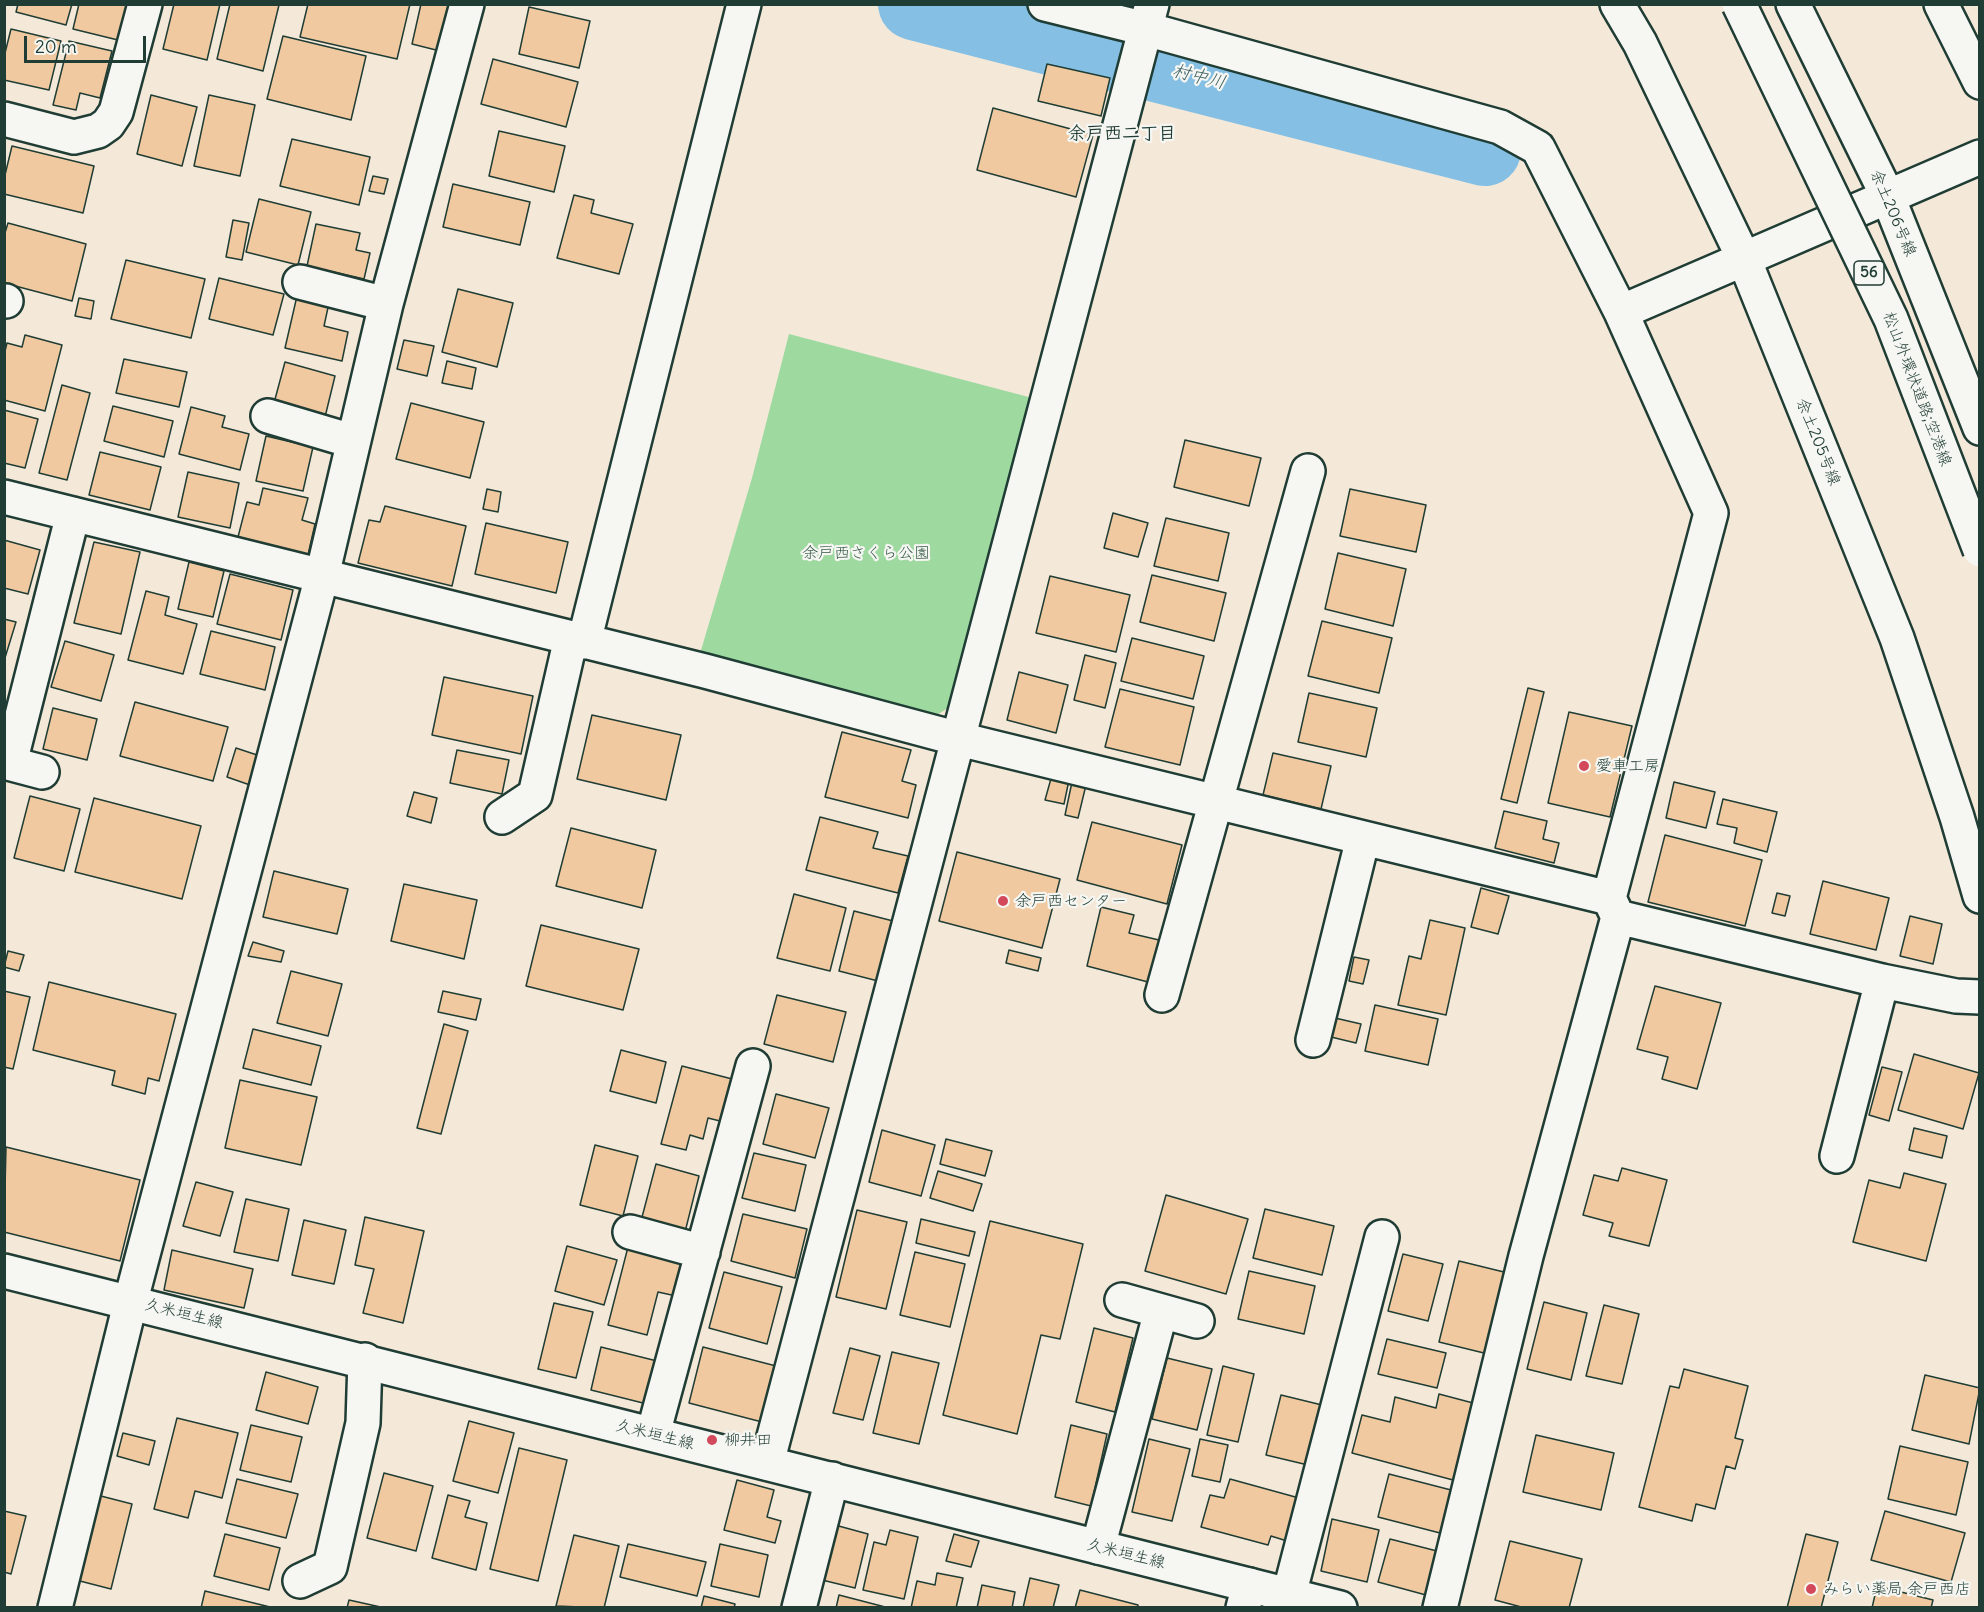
<!DOCTYPE html>
<html>
<head>
<meta charset="utf-8">
<style>
  body { margin:0 }
  #map { position:relative; width:1984px; height:1612px; overflow:hidden; background:#f4e8d9; font-family:Delius,sans-serif }
  canvas { display:block }
  .frame { position:absolute; inset:0; border:6px solid #1f3d34; pointer-events:none }
  .scale { position:absolute; left:24px; top:36px; width:122px; height:27px; box-sizing:border-box; border:3px solid #1f3d34; border-top:0; padding-left:8px; font-size:18px; line-height:21px; white-space:nowrap; color:#1f3d34; -webkit-text-stroke:4px #f6f6f2; paint-order:stroke }
</style>
</head>
<body>
<div id="map">
<canvas width="1984" height="1612"></canvas>
<div class="frame"></div>
<div class="scale">20 m</div>
</div>
<script>
const ctx = document.querySelector('canvas').getContext('2d');
ctx.lineJoin = 'round';
function fillPath(path, color) {
  ctx.fillStyle = color;
  ctx.fill(path, 'evenodd');
}
function toPath(rows) {
  const path = new Path2D();
  for (const r of rows) {
    path.moveTo(r[0], r[1]);
    for (let i = 2; i < r.length; i += 2) path.lineTo(r[i], r[i + 1]);
  }
  return path;
}
function stroke(path, color, width, dash) {
  ctx.strokeStyle = color;
  ctx.lineWidth = width;
  ctx.lineCap = dash ? 'butt' : 'round';
  ctx.setLineDash(dash || []);
  ctx.stroke(path);
}
function label(font, color, halo, rows, align = 'center') {
  ctx.font = font + ' Delius,"Klee One",sans-serif';
  ctx.lineWidth = 4.5;
  ctx.setLineDash([]);
  ctx.textBaseline = 'middle';
  ctx.strokeStyle = halo;
  ctx.fillStyle = color;
  for (const [text, x, y, turn = 0] of rows) {
    ctx.save();
    ctx.translate(x, y);
    ctx.rotate((+turn || 0) * Math.PI / 180);
    ctx.textAlign = isNaN(turn) ? turn : align;
    if (halo) ctx.strokeText(text, 0, 0);
    ctx.fillText(text, 0, 0);
    ctx.restore();
  }
}
fillPath(toPath([
  [789,334,1040,400,961,700,932,718,699,657,752,478]
]), '#9ed9a0');
stroke(toPath([
  [914,4,1485,150]
]), '#85c0e4', 72);
const building = toPath([
  [18,4,72,4,66,25,16,12,18,4],
  [79,4,127,4,118,40,73,29,79,4],
  [174,4,220,4,207,60,163,49,174,4],
  [230,4,279,5,263,71,217,59,230,4],
  [308,4,410,4,397,59,300,37,308,4],
  [421,4,450,4,440,51,412,44,421,4],
  [529,7,590,21,579,68,519,54,529,7],
  [11,29,61,41,49,90,4,80,4,57,11,29],
  [283,36,366,56,351,120,267,99,283,36],
  [69,41,112,51,100,98,80,93,76,110,53,105,69,41],
  [493,59,578,82,566,127,481,104,493,59],
  [1047,64,1110,78,1101,116,1038,101,1047,64],
  [151,95,197,107,182,166,137,154,151,95],
  [209,95,255,105,240,176,194,166,209,95],
  [993,108,1093,135,1076,197,977,170,993,108],
  [499,131,565,146,554,192,489,176,499,131],
  [292,139,370,157,359,205,280,186,292,139],
  [12,146,94,166,83,213,4,194,4,179,12,146],
  [373,176,388,179,384,194,369,191,373,176],
  [453,184,530,202,520,245,443,227,453,184],
  [574,195,594,200,591,213,633,224,619,274,557,258,574,195],
  [259,199,311,212,298,265,246,252,259,199],
  [233,220,249,223,242,260,226,257,233,220],
  [8,223,86,244,72,301,4,283,4,236,8,223],
  [316,224,360,233,356,250,370,253,364,279,307,266,316,224],
  [126,260,205,279,191,338,111,319,126,260],
  [219,278,284,294,273,335,209,319,219,278],
  [458,289,513,303,497,367,442,352,458,289],
  [297,296,329,303,324,326,348,332,342,361,285,348,297,296],
  [79,298,94,301,91,319,75,316,79,298],
  [25,335,62,345,45,411,4,400,4,355,7,343,22,347,25,335],
  [404,340,434,346,427,376,397,369,404,340],
  [124,359,187,372,179,407,116,393,124,359],
  [447,361,476,368,472,389,442,383,447,361],
  [285,362,335,376,325,417,274,403,285,362],
  [62,385,90,393,67,480,39,473,62,385],
  [411,403,484,422,470,478,396,459,411,403],
  [113,406,173,421,164,457,104,441,113,406],
  [191,407,225,416,222,427,249,434,240,470,179,454,191,407],
  [4,410,38,419,25,468,4,463,4,410],
  [266,436,313,447,303,491,256,481,266,436],
  [1185,440,1261,458,1249,506,1174,487,1185,440],
  [100,452,161,467,150,510,89,495,100,452],
  [188,472,239,483,230,528,178,517,188,472],
  [263,488,308,498,302,520,315,524,308,555,238,537,247,502,259,505,263,488],
  [487,489,501,492,498,512,483,509,487,489],
  [1350,489,1426,505,1416,552,1340,536,1350,489],
  [385,506,466,526,452,586,358,563,369,520,380,522,385,506],
  [1113,513,1148,523,1138,557,1104,548,1113,513],
  [1166,518,1229,533,1218,581,1154,566,1166,518],
  [486,523,568,542,556,593,475,574,486,523],
  [4,540,40,550,28,594,4,588,4,540],
  [94,542,140,552,121,634,74,623,94,542],
  [1338,553,1406,569,1393,626,1325,609,1338,553],
  [189,562,224,571,213,617,178,609,189,562],
  [230,574,293,590,281,640,217,624,230,574],
  [1152,575,1226,593,1214,641,1140,622,1152,575],
  [1050,576,1130,595,1116,652,1036,633,1050,576],
  [146,591,169,597,165,615,197,624,183,674,128,660,146,591],
  [4,619,16,622,4,661,4,619],
  [1322,621,1392,638,1379,693,1308,676,1322,621],
  [211,631,275,647,265,690,200,674,211,631],
  [1132,638,1204,656,1193,699,1121,681,1132,638],
  [65,641,114,655,101,701,51,687,65,641],
  [1085,655,1116,663,1105,708,1074,700,1085,655],
  [1019,672,1068,685,1056,733,1007,720,1019,672],
  [444,677,533,696,521,754,432,735,444,677],
  [1528,688,1544,692,1517,803,1501,799,1528,688],
  [1120,689,1194,707,1180,765,1105,747,1120,689],
  [1309,693,1377,708,1366,757,1298,742,1309,693],
  [135,702,228,727,213,781,120,756,135,702],
  [53,708,97,719,87,760,43,749,53,708],
  [1569,712,1632,726,1610,817,1548,803,1569,712],
  [592,715,681,735,666,800,577,779,592,715],
  [842,732,911,750,902,781,916,785,908,818,825,797,842,732],
  [236,748,260,756,250,785,227,777,236,748],
  [457,750,509,760,502,794,450,783,457,750],
  [1273,753,1331,766,1321,809,1263,795,1273,753],
  [1052,775,1069,780,1064,804,1045,800,1052,775],
  [1072,782,1086,785,1078,818,1065,815,1072,782],
  [1674,782,1715,792,1706,828,1666,818,1674,782],
  [414,792,437,798,431,823,407,816,414,792],
  [30,796,80,809,64,871,14,858,30,796],
  [94,798,201,826,182,899,75,872,94,798],
  [1723,799,1777,812,1767,852,1734,843,1737,828,1717,824,1723,799],
  [1504,811,1547,821,1543,839,1559,843,1554,863,1495,848,1504,811],
  [820,817,878,832,873,848,908,856,898,893,806,870,820,817],
  [1092,822,1182,845,1167,904,1077,880,1092,822],
  [571,828,656,850,642,908,556,886,571,828],
  [1665,835,1762,860,1745,926,1648,902,1665,835],
  [957,852,1060,879,1042,948,939,921,957,852],
  [274,871,348,889,337,934,263,917,274,871],
  [1823,881,1889,898,1876,950,1810,934,1823,881],
  [404,884,477,900,464,959,391,941,404,884],
  [1481,888,1509,896,1498,934,1471,927,1481,888],
  [1777,893,1790,896,1785,916,1772,913,1777,893],
  [794,894,846,908,830,971,777,958,794,894],
  [1101,907,1134,915,1129,933,1159,940,1148,982,1087,966,1101,907],
  [854,911,897,922,882,982,839,971,854,911],
  [1910,916,1942,924,1933,964,1900,956,1910,916],
  [1430,920,1465,928,1446,1015,1398,1005,1409,956,1421,959,1430,920],
  [541,925,639,949,623,1010,526,986,541,925],
  [253,942,284,951,281,962,248,956,253,942],
  [1009,950,1041,958,1038,971,1006,963,1009,950],
  [8,951,24,955,19,971,4,967,8,951],
  [1354,957,1369,960,1363,984,1349,981,1354,957],
  [291,971,342,984,328,1036,277,1023,291,971],
  [49,982,176,1014,159,1081,148,1078,145,1094,112,1085,115,1071,33,1050,49,982],
  [1655,986,1721,1003,1697,1089,1662,1079,1668,1057,1637,1049,1655,986],
  [4,991,30,997,13,1069,4,1067,4,991],
  [443,991,481,999,476,1020,438,1012,443,991],
  [777,995,846,1012,833,1062,764,1044,777,995],
  [1375,1005,1438,1019,1428,1065,1365,1051,1375,1005],
  [1335,1018,1361,1024,1356,1043,1331,1037,1335,1018],
  [444,1024,468,1031,441,1134,417,1128,444,1024],
  [253,1029,321,1046,311,1085,243,1068,253,1029],
  [621,1050,666,1062,656,1103,610,1091,621,1050],
  [1914,1054,1979,1073,1963,1129,1898,1110,1914,1054],
  [682,1066,736,1080,724,1122,708,1118,703,1139,690,1135,686,1150,661,1144,682,1066],
  [1882,1067,1902,1072,1889,1121,1869,1115,1882,1067],
  [240,1080,317,1097,301,1165,225,1148,240,1080],
  [776,1094,829,1108,815,1158,763,1144,776,1094],
  [1914,1128,1947,1136,1942,1158,1909,1150,1914,1128],
  [882,1130,935,1145,921,1196,869,1182,882,1130],
  [946,1139,992,1151,985,1176,940,1164,946,1139],
  [595,1145,638,1156,623,1216,580,1205,595,1145],
  [6,1147,140,1180,120,1261,4,1232,6,1147],
  [754,1153,806,1165,795,1211,742,1198,754,1153],
  [656,1164,699,1176,685,1232,641,1221,656,1164],
  [1622,1168,1667,1180,1649,1246,1609,1236,1613,1223,1583,1215,1594,1175,1618,1181,1622,1168],
  [938,1171,982,1184,973,1211,930,1198,938,1171],
  [1904,1173,1946,1184,1926,1261,1853,1242,1869,1180,1900,1188,1904,1173],
  [196,1182,233,1192,220,1236,183,1226,196,1182],
  [1166,1195,1248,1219,1226,1294,1145,1271,1166,1195],
  [246,1199,289,1209,278,1261,234,1252,246,1199],
  [1265,1209,1334,1226,1322,1275,1253,1258,1265,1209],
  [857,1210,907,1222,886,1309,836,1297,857,1210],
  [743,1214,807,1229,795,1278,731,1261,743,1214],
  [365,1217,424,1231,403,1323,363,1313,374,1269,355,1265,365,1217],
  [921,1219,975,1232,969,1256,916,1243,921,1219],
  [304,1220,346,1230,334,1284,292,1275,304,1220],
  [990,1221,1083,1244,1060,1339,1041,1335,1017,1434,943,1415,990,1221],
  [567,1246,617,1260,604,1305,555,1291,567,1246],
  [628,1247,685,1261,676,1296,658,1292,647,1335,608,1325,628,1247],
  [172,1250,253,1269,244,1308,164,1290,172,1250],
  [915,1252,965,1264,950,1327,900,1315,915,1252],
  [1403,1254,1443,1264,1428,1321,1388,1311,1403,1254],
  [1459,1261,1508,1273,1488,1354,1439,1342,1459,1261],
  [1249,1271,1315,1286,1304,1334,1238,1319,1249,1271],
  [724,1272,782,1287,767,1344,709,1328,724,1272],
  [1544,1302,1587,1313,1571,1380,1527,1369,1544,1302],
  [554,1303,593,1312,576,1378,538,1369,554,1303],
  [1604,1305,1639,1314,1622,1384,1586,1376,1604,1305],
  [1094,1328,1133,1338,1115,1412,1076,1402,1094,1328],
  [1387,1339,1446,1353,1437,1388,1378,1374,1387,1339],
  [601,1347,657,1361,647,1404,591,1390,601,1347],
  [703,1347,776,1366,762,1422,689,1403,703,1347],
  [850,1348,880,1356,863,1420,833,1413,850,1348],
  [892,1352,939,1363,919,1444,873,1433,892,1352],
  [1167,1358,1212,1369,1197,1430,1152,1419,1167,1358],
  [1223,1366,1254,1374,1238,1442,1207,1435,1223,1366],
  [1684,1369,1748,1386,1735,1438,1743,1440,1735,1469,1726,1466,1715,1509,1696,1504,1692,1521,1639,1507,1670,1386,1679,1388,1684,1369],
  [266,1372,318,1387,308,1424,256,1410,266,1372],
  [1925,1375,1980,1388,1969,1444,1912,1430,1925,1375],
  [1439,1394,1473,1403,1453,1480,1352,1453,1362,1415,1390,1422,1395,1397,1436,1408,1439,1394],
  [1281,1395,1322,1405,1308,1465,1266,1455,1281,1395],
  [177,1418,238,1433,222,1498,195,1491,188,1518,154,1509,177,1418],
  [469,1421,514,1433,498,1493,453,1481,469,1421],
  [251,1425,302,1437,291,1482,240,1470,251,1425],
  [1071,1425,1107,1434,1091,1506,1055,1497,1071,1425],
  [123,1433,155,1441,149,1465,117,1456,123,1433],
  [1536,1435,1614,1453,1601,1510,1523,1492,1536,1435],
  [1149,1439,1190,1449,1172,1521,1132,1512,1149,1439],
  [1200,1439,1228,1445,1220,1482,1192,1476,1200,1439],
  [1900,1446,1968,1462,1956,1515,1888,1499,1900,1446],
  [519,1448,567,1460,538,1581,490,1569,519,1448],
  [384,1473,433,1486,416,1551,367,1538,384,1473],
  [1389,1474,1451,1490,1440,1533,1378,1517,1389,1474],
  [237,1479,298,1494,286,1538,226,1523,237,1479],
  [1230,1479,1299,1498,1287,1541,1271,1536,1268,1545,1201,1527,1210,1495,1224,1498,1230,1479],
  [737,1480,774,1490,767,1517,781,1521,775,1543,724,1530,737,1480],
  [97,1495,132,1504,111,1589,76,1580,97,1495],
  [448,1495,470,1501,465,1517,487,1523,476,1570,432,1558,448,1495],
  [4,1511,26,1516,11,1574,4,1572,4,1511],
  [1885,1511,1965,1533,1951,1582,1871,1560,1885,1511],
  [1332,1519,1379,1530,1367,1582,1321,1571,1332,1519],
  [835,1525,868,1534,855,1588,822,1580,835,1525],
  [890,1530,918,1537,904,1599,863,1590,874,1542,886,1545,890,1530],
  [225,1534,280,1548,269,1590,214,1576,225,1534],
  [954,1534,979,1541,971,1567,946,1561,954,1534],
  [1806,1534,1838,1542,1821,1608,1787,1608,1806,1534],
  [574,1535,619,1546,604,1608,556,1606,574,1535],
  [1390,1539,1437,1551,1426,1595,1378,1582,1390,1539],
  [1510,1541,1582,1559,1569,1608,1525,1608,1495,1600,1510,1541],
  [628,1544,706,1562,697,1596,620,1577,628,1544],
  [720,1544,768,1555,759,1597,711,1586,720,1544],
  [937,1573,963,1578,956,1608,911,1608,917,1581,935,1585,937,1573],
  [1030,1578,1059,1585,1053,1608,1023,1608,1030,1578],
  [982,1585,1015,1592,1012,1608,977,1608,982,1585],
  [1877,1586,1933,1600,1931,1608,1872,1608,1877,1586],
  [1080,1590,1138,1605,1138,1608,1075,1608,1080,1590],
  [205,1591,270,1607,269,1608,201,1608,205,1591],
  [839,1595,889,1608,836,1608,839,1595],
  [704,1596,735,1604,734,1608,701,1608,704,1596],
  [349,1600,385,1608,347,1608,349,1600]
]);
fillPath(building, '#f1c9a0');
stroke(building, '#1f3d34', 1.5);
const minor = toPath([
  [1045,4,1146,29,1500,127,1538,148,1621,312],
  [1617,4,1640,43,1744,259,1897,638,1957,817,1980,896],
  [1793,4,1888,197,1980,428],
  [1941,4,1980,82],
  [4,119,74,137,98,131,108,124,116,112,145,4],
  [300,282,386,304],
  [4,301,6,301],
  [268,416,352,441],
  [4,497,705,671,959,739,1609,898],
  [584,642,744,4],
  [4,762,42,772],
  [10,763,73,514],
  [502,817,535,795,571,638],
  [1618,917,1882,981,1956,996,1980,997],
  [1162,995,1308,471],
  [1313,1040,1363,838],
  [1837,1156,1882,981],
  [630,1232,703,1252],
  [1122,1300,1197,1321],
  [653,1434,753,1066],
  [767,1463,1152,4],
  [1098,1547,1161,1311],
  [300,1581,330,1567,363,1423,365,1360],
  [1289,1595,1382,1237],
  [55,1608,131,1300,322,576,386,304,467,4],
  [799,1608,832,1479],
  [1243,1608,1249,1585],
  [1440,1608,1526,1256,1618,917,1609,898,1711,513,1621,312,1980,157]
]);
const major = toPath([
  [4,1271,1340,1608]
]);
stroke(minor, '#1f3d34', 38);
stroke(major, '#1f3d34', 38);
stroke(minor, '#f6f6f2', 33);
stroke(major, '#f6f6f2', 33);
const highwayBridge = toPath([
  [1739,4,1891,319,1980,550]
]);
stroke(highwayBridge, '#1f3d34', 38, []);
stroke(highwayBridge, '#f6f6f2', 33);
for (const [x, y, r, color] of [
  [1584,766,6,"#d1495b"],
  [1003,901,6,"#d1495b"],
  [712,1440,6,"#d1495b"],
  [1811,1589,6,"#d1495b"]
]) {
  const dot = new Path2D();
  dot.arc(x, y, r, 0, 2 * Math.PI);
  ctx.fillStyle = color;
  ctx.fill(dot);
  stroke(dot, '#f6f6f2', 2);
}
for (const [x, y, w] of [
  [1869,273,30]
]) {
  const box = new Path2D();
  box.roundRect(x - w / 2, y - 12, w, 24, 4.5);
  ctx.fillStyle = '#f6f6f2';
  ctx.fill(box);
  stroke(box, '#1f3d34', 1.5);
}
label('bold 15px', '#1f3d34', null, [
  ["56",1869,273]
]);
label('16px', '#1f3d34', '#f6f6f2', [
  ["余土206号線",1893,213,67],
  ["松山外環状道路;空港線",1917,389,69],
  ["余土205号線",1818,442,68],
  ["久米垣生線",184,1314,14],
  ["久米垣生線",655,1435,14],
  ["久米垣生線",1126,1554,14]
]);
label('16px', '#385c4a', '#f6f6f2', [
  ["余戸西さくら公園",866,553]
]);
label('16px', '#1f3d34', '#f6f6f2', [
  ["愛車工房",1596,766],
  ["余戸西センター",1015,901],
  ["柳井田",724,1440],
  ["みらい薬局 余戸西店",1823,1589]
], 'left');
label('italic 18px', '#385e60', '#f6f6f2', [
  ["村中川",1199,77,14]
]);
label('bold 18px', '#1f3d34', '#f6f6f2', [
  ["余戸西二丁目",1122,134]
]);
</script>
</body>
</html>
